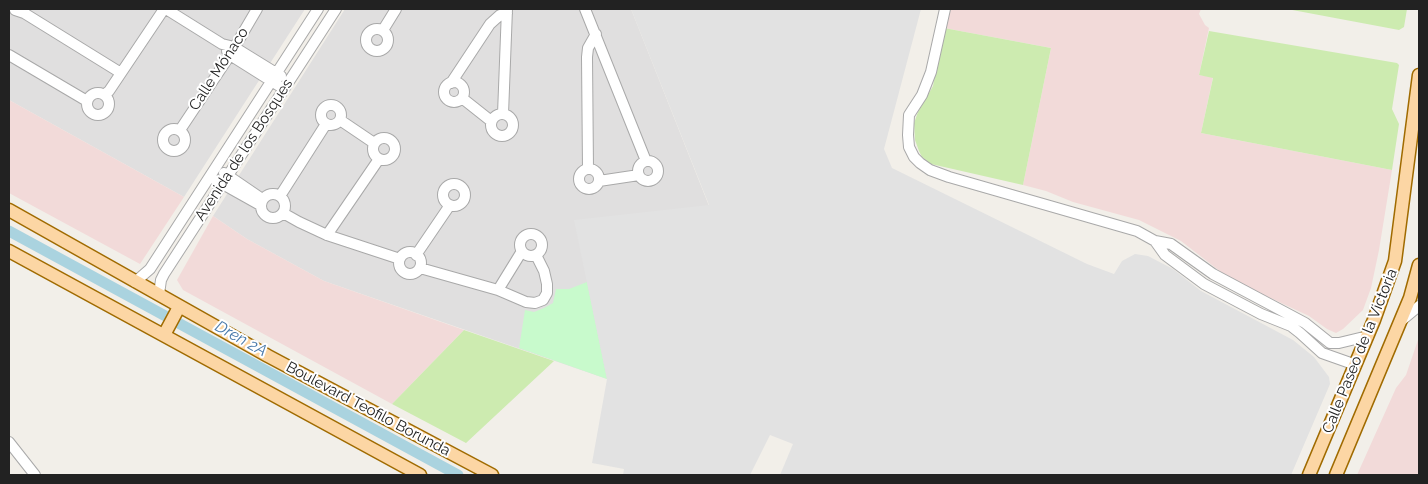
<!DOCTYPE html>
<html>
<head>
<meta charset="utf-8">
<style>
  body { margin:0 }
  #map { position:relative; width:1428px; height:484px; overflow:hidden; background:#f2efe9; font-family:Raleway,sans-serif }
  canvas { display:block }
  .frame { position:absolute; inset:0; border:10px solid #222; pointer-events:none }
</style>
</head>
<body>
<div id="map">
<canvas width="1428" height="484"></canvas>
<div class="frame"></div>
</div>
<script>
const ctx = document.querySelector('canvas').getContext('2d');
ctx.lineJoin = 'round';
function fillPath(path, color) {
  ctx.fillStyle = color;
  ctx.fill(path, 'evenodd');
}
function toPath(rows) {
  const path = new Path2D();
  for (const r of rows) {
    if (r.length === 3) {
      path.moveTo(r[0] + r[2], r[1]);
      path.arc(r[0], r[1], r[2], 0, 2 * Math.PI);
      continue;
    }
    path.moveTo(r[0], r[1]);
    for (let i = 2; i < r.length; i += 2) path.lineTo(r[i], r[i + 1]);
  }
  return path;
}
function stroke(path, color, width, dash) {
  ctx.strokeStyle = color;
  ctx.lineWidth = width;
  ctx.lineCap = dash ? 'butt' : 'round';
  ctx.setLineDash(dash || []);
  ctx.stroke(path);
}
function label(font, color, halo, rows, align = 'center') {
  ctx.font = font + ' Raleway,sans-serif';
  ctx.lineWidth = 4;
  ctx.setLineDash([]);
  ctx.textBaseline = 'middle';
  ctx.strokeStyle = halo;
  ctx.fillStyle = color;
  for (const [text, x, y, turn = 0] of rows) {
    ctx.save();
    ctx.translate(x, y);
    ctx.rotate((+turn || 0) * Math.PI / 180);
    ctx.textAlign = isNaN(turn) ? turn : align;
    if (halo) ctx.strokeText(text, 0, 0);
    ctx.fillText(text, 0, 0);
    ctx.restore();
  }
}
fillPath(toPath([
  [9,9,305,9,184,197,9,100],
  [345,9,631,9,709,206,607,379,324,281,247,239,213,216]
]), '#e0dfdf');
fillPath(toPath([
  [949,9,1201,9,1199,14,1205,25,1209,28,1199,75,1213,77,1201,133,1392,170,1379,250,1371,288,1363,310,1343,329,1336,333,1327,329,1309,316,1230,279,1181,241,1139,220,1073,202,1046,191,1023,185,1051,48,944,28],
  [9,100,184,197,140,264,9,193],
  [213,216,247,239,324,281,464,330,392,404,183,290,177,280],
  [1419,337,1419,475,1357,475,1396,388,1406,375]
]), '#f2dad9');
fillPath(toPath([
  [1287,9,1407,9,1404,27,1399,30],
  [944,28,1051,48,1023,185,931,164,922,157,919,151,915,140,914,123,918,112,933,86],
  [1209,31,1397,63,1399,65,1392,109,1399,124,1392,170,1201,133,1213,78,1199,75],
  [464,330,554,361,466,443,392,404]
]), '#cdebb0');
fillPath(toPath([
  [587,282,607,379,519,348,525,310,534,312,544,308,553,303,556,289,569,289]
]), '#c8facc');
fillPath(toPath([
  [631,9,921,9,884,149,892,168,1087,264,1114,274,1122,261,1135,254,1148,256,1173,269,1201,291,1293,340,1314,357,1329,377,1330,384,1291,475,780,475,793,444,770,435,750,475,623,475,624,469,592,463,607,379,574,220,709,205]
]), '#e2e2e2');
stroke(toPath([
  [9,231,458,475]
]), '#aad3df', 11);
const minor = toPath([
  [166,9,222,44,234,47,281,76],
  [585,9,646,161],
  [945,9,931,72,922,95,909,115,908,135,909,147,914,157,920,163,930,170,949,177,1137,231,1155,241,1171,244,1213,274,1305,323,1330,343,1339,343,1368,336],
  [15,10,24,13,121,73],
  [377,40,11],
  [383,30,396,9],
  [227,51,230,55,284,89],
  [9,55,87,101],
  [454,92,10],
  [451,83,490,24,500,15,507,13],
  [98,104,11],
  [104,95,109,91,164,9],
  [462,98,491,121],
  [331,115,10],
  [503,114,507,9],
  [502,125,11],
  [340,120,374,143],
  [174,140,11],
  [180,130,230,55,257,9],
  [384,149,11],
  [648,171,10],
  [588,169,587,57,588,48,596,34],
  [589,179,10],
  [224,173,262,199],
  [210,177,260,205],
  [599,181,639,175],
  [454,195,11],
  [273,206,12],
  [280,196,326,124],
  [283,213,299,222,327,235,400,259],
  [531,245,11],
  [327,235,379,159],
  [1155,241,1165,255,1204,284,1261,314,1291,326,1300,333,1322,353,1356,365],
  [410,263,11],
  [416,255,450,205],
  [420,268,498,290,526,302,535,303,543,300,547,293,547,284,544,271,536,255],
  [135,282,150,269,318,9],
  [498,290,522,251],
  [159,294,161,280,164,274,336,9],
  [1401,321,1419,306],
  [9,442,35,475]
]);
const major = toPath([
  [9,210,268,356,492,475],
  [9,251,420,475],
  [164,335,179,307],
  [1309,475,1374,320,1395,261,1419,75],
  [1336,475,1410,298,1419,265]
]);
stroke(minor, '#a9a9a9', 12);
stroke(major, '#a06b00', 15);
stroke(minor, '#fff', 10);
stroke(major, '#fcd6a4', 12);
label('15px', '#222', '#fff', [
  ["Calle Mónaco",219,69,-57],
  ["Avenida de los Bosques",244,150,-57],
  ["Calle Paseo de la Victoria",1360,351,-68],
  ["Boulevard Teofilo Borunda",368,409,28]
]);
label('italic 16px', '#4a7aab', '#fff', [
  ["Dren 2A",241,339,29]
]);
</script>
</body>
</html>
